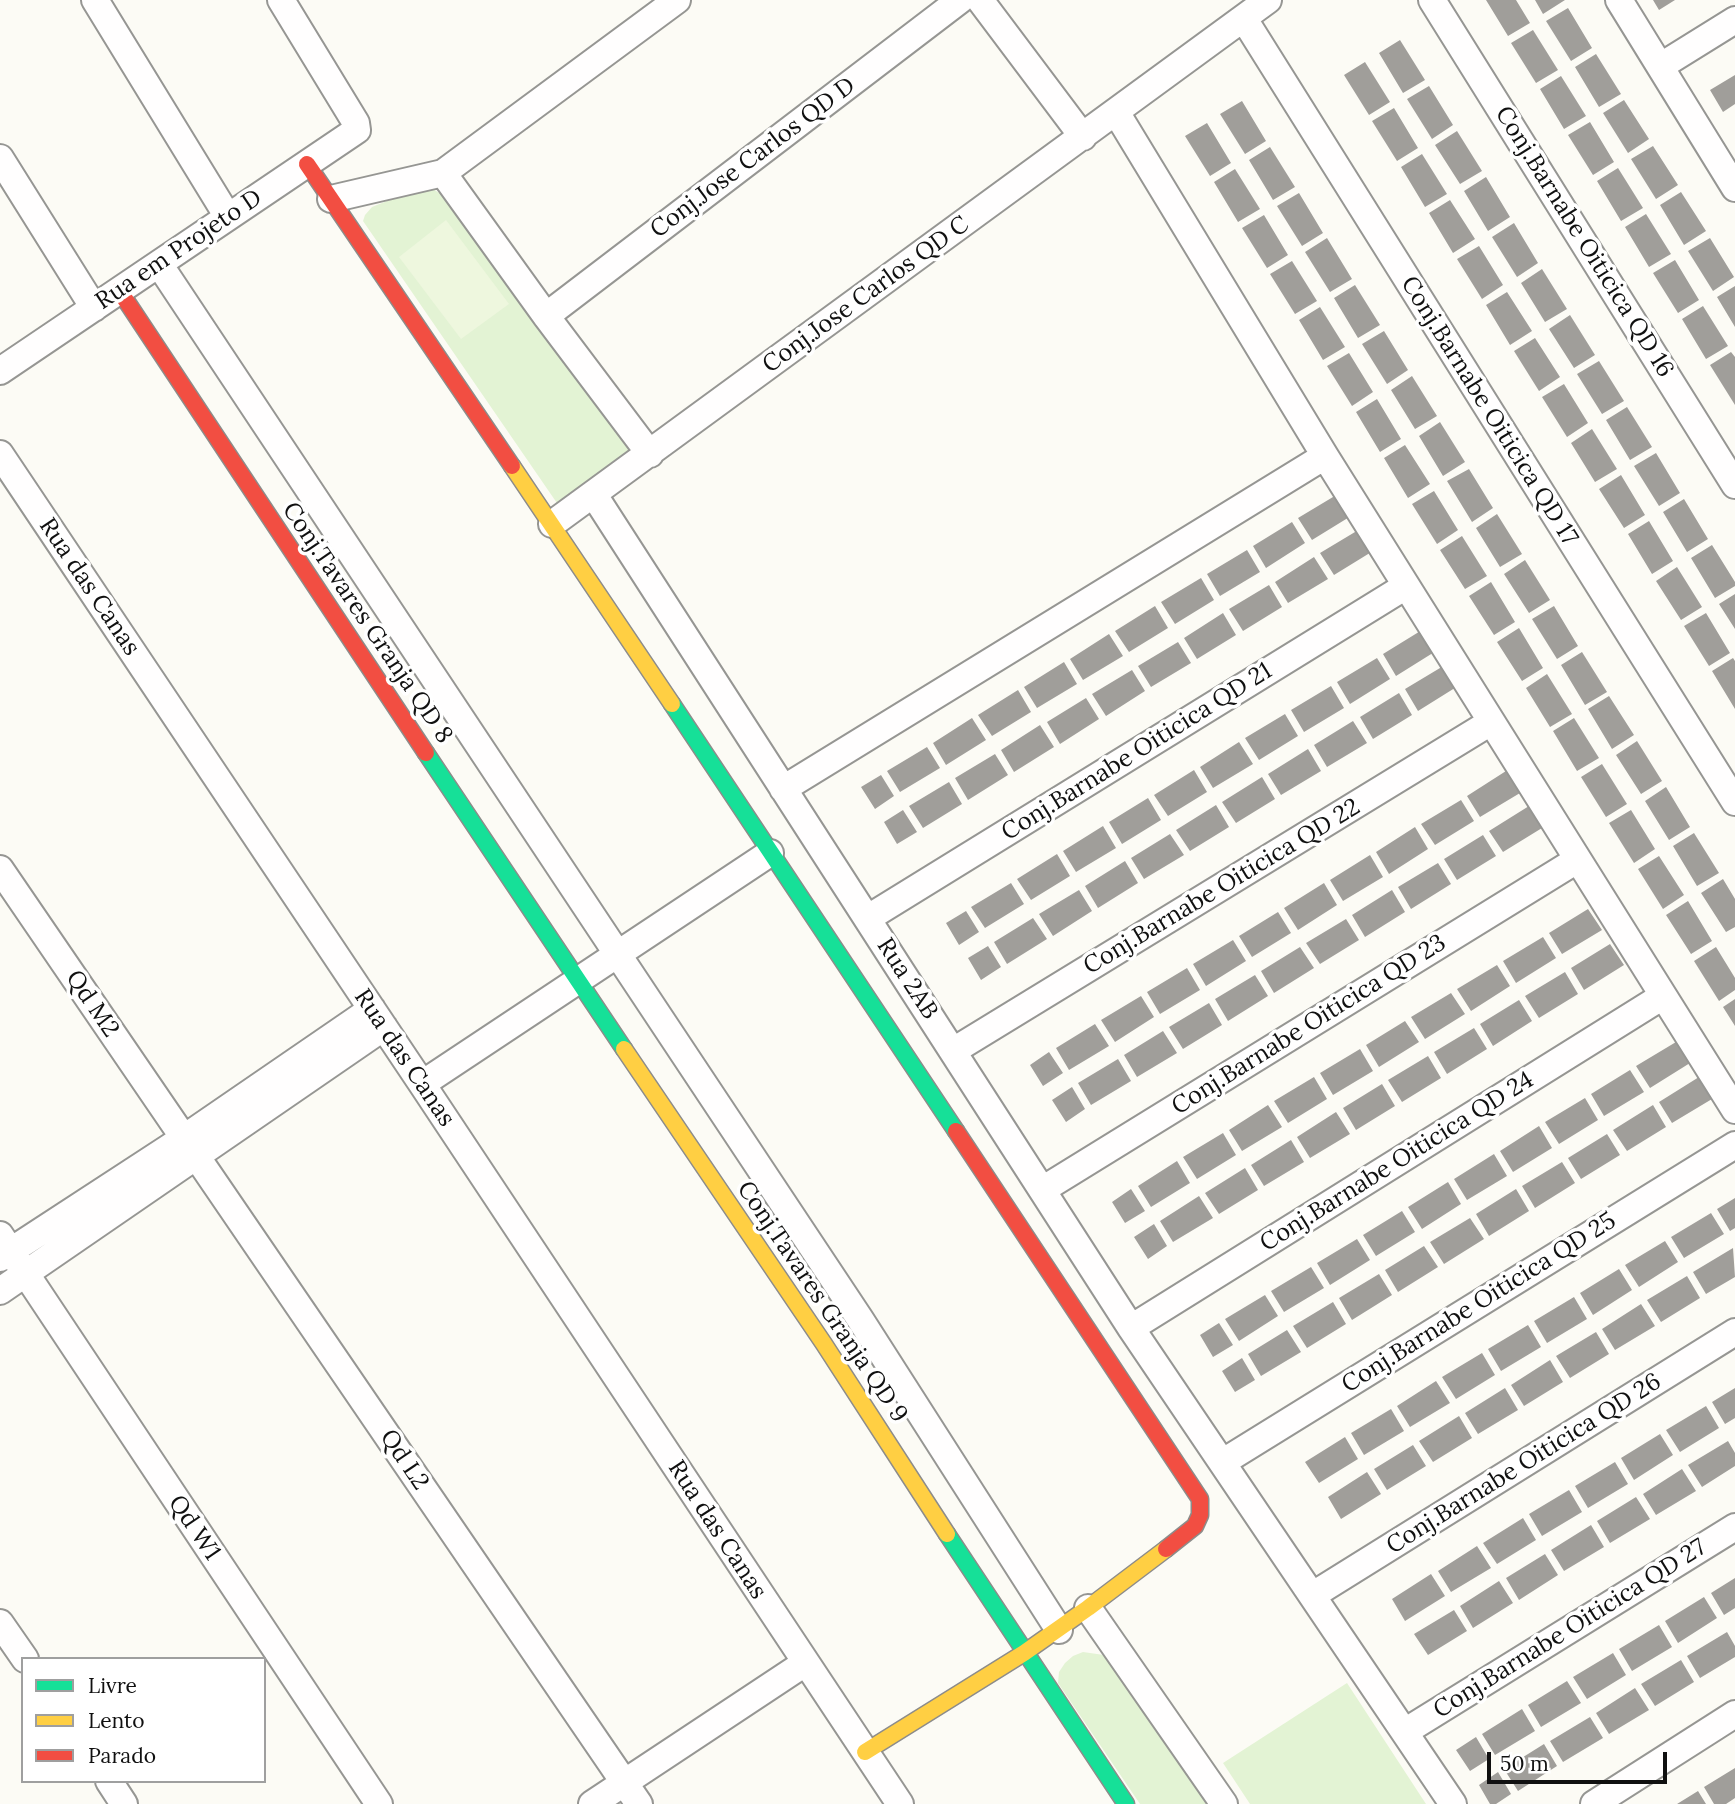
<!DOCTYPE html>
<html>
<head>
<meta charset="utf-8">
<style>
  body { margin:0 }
  #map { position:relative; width:1735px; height:1804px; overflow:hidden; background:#fcfbf5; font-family:Lora,serif }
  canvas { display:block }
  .legend { position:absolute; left:21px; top:1657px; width:245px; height:126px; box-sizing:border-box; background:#fff; border:2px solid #9f9f9f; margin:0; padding:9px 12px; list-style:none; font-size:21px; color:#101010 }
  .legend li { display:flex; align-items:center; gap:14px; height:35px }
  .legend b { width:35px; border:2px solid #9f9f9f }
  .scale { position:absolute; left:1487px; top:1752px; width:180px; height:32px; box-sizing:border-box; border:4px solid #101010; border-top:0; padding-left:9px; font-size:21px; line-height:24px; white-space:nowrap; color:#101010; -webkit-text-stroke:5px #fff; paint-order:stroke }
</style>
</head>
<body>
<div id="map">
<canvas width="1735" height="1804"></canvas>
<ul class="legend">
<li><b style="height:9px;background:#16e098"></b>Livre</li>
<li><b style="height:9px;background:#ffcf43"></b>Lento</li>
<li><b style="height:9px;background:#f24e42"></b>Parado</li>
</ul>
<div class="scale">50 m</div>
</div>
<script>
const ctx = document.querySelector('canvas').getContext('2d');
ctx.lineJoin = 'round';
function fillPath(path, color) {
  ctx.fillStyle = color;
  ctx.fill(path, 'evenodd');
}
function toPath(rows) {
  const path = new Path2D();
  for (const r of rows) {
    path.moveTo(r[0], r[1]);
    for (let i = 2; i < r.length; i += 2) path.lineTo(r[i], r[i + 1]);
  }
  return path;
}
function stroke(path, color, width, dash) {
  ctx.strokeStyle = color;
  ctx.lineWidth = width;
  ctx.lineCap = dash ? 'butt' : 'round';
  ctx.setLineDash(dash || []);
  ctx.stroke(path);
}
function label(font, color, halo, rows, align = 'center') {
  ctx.font = font + ' Lora,serif';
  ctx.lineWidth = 7;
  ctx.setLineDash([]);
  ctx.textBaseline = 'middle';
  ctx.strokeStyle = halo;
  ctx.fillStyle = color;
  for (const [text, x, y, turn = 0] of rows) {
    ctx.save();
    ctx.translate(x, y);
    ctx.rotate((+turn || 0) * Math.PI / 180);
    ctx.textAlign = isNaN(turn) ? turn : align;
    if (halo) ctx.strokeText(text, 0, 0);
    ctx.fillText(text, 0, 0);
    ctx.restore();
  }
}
fillPath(toPath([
  [417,189,433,189,447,198,634,453,559,506,363,221,365,215,372,207],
  [1083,1652,1104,1655,1112,1662,1210,1804,1140,1804,1058,1683,1059,1672,1065,1663,1073,1656],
  [1347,1683,1426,1804,1250,1804,1223,1763]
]), '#e3f3d4');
fillPath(toPath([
  [446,220,509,304,461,339,399,257]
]), '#eef7de');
fillPath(toPath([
  [1486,0,1516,0,1530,23,1508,36],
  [1535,0,1565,0,1543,14],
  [1653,0,1675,0,1659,10],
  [1568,8,1592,48,1571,61,1546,21],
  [1533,30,1558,70,1536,83,1511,43],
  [1400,40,1425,80,1403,93,1379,53],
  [1596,54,1621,94,1599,107,1575,67],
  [1365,62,1390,102,1369,115,1344,75],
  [1735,75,1735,104,1723,112,1710,90],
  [1561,76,1586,116,1564,129,1540,89],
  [1429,86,1453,125,1432,139,1407,99],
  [1624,100,1649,139,1628,153,1603,113],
  [1242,101,1266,141,1245,154,1220,114],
  [1394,108,1418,148,1397,161,1372,121],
  [1590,122,1614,162,1593,175,1568,135],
  [1207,123,1231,163,1210,176,1185,136],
  [1457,131,1482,171,1460,184,1435,145],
  [1653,146,1678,185,1656,199,1631,159],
  [1270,147,1295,187,1273,200,1249,160],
  [1422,154,1447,194,1425,207,1401,167],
  [1618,168,1643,208,1621,221,1597,181],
  [1235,169,1260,209,1238,222,1214,182],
  [1486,177,1510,217,1488,231,1464,191],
  [1681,192,1706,231,1684,245,1660,205],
  [1299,193,1323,233,1302,246,1277,206],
  [1450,200,1475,239,1453,253,1429,213],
  [1646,214,1671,254,1649,267,1625,227],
  [1264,215,1288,255,1267,268,1242,228],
  [1514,223,1538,263,1517,277,1492,237],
  [1327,238,1352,279,1330,292,1305,252],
  [1710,238,1734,277,1713,291,1688,251],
  [1479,246,1503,285,1482,299,1457,259],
  [1675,260,1699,300,1678,313,1653,273],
  [1292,261,1317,301,1295,314,1270,274],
  [1542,269,1567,309,1545,322,1521,283],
  [1355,285,1380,325,1358,338,1334,298],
  [1735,286,1735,327,1717,297],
  [1507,292,1532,331,1510,345,1486,305],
  [1703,306,1728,346,1706,359,1682,319],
  [1320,307,1345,347,1323,360,1299,320],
  [1570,315,1595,355,1574,368,1549,329],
  [1384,331,1408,370,1387,384,1362,344],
  [1535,338,1560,377,1539,391,1514,351],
  [1731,352,1735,357,1735,405,1710,365],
  [1349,353,1373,392,1352,406,1327,366],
  [1599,361,1624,401,1602,414,1577,374],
  [1412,376,1437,416,1415,429,1391,390],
  [1564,384,1588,423,1567,437,1542,397],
  [1377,399,1401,439,1380,452,1356,412],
  [1627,407,1652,447,1630,460,1606,420],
  [1440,422,1465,462,1443,476,1419,436],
  [1592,429,1617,469,1595,482,1571,443],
  [1405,445,1430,484,1408,498,1384,458],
  [1656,453,1680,493,1659,506,1634,466],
  [1469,469,1493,508,1472,522,1447,481],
  [1621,475,1645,515,1624,528,1599,489],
  [1434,491,1458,530,1437,544,1412,504],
  [1338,494,1351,516,1312,540,1298,518],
  [1684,499,1708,539,1687,552,1663,512],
  [1497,514,1522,554,1500,567,1476,528],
  [1649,521,1673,561,1652,574,1628,534],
  [1292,522,1305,543,1266,568,1253,546],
  [1360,529,1373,551,1334,575,1320,553],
  [1462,536,1487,576,1465,589,1440,550],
  [1712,545,1735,582,1735,586,1715,598,1691,558],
  [1247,550,1260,572,1220,596,1207,574],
  [1314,557,1328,579,1288,603,1275,582],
  [1525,560,1550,600,1529,613,1504,574],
  [1677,567,1702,607,1681,620,1656,581],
  [1201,578,1214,600,1175,624,1161,602],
  [1491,582,1515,622,1494,635,1469,596],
  [1269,585,1282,607,1243,631,1229,609],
  [1735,594,1735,629,1719,604],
  [1155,606,1168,628,1129,652,1115,631],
  [1554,606,1578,646,1557,659,1532,619],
  [1223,613,1236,635,1197,659,1184,638],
  [1706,613,1730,653,1709,666,1684,626],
  [1519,628,1543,668,1522,681,1497,642],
  [1422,630,1436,651,1396,676,1383,654],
  [1109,634,1123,656,1083,680,1070,659],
  [1178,642,1191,663,1151,687,1138,666],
  [1582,652,1607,692,1585,705,1561,665],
  [1377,658,1390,679,1350,704,1337,682],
  [1733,658,1735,661,1735,709,1712,671],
  [1064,662,1077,684,1037,708,1024,687],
  [1445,665,1458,686,1418,711,1405,689],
  [1132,670,1145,691,1106,716,1092,694],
  [1547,674,1572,714,1550,727,1526,688],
  [1331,686,1344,708,1304,732,1291,710],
  [1018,690,1031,712,992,736,978,715],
  [1399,693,1412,715,1373,739,1360,717],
  [1609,696,1634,735,1612,749,1588,709],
  [1086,698,1099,719,1060,744,1047,722],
  [1285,714,1298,736,1259,760,1245,738],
  [972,718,986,740,946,765,933,743],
  [1574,718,1599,758,1577,771,1553,731],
  [1353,721,1367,743,1327,767,1314,745],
  [1040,725,1054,747,1014,772,1001,750],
  [1637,741,1662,781,1641,794,1616,755],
  [1239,742,1253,764,1213,788,1200,767],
  [927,747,940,768,900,792,887,771],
  [1308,749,1321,771,1281,795,1268,774],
  [995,754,1008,775,968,800,955,778],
  [1602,764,1627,804,1606,817,1581,777],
  [1194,770,1207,792,1168,816,1154,795],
  [1506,771,1520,793,1480,817,1467,796],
  [881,775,894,796,875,809,861,787],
  [1262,777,1275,799,1236,823,1222,802],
  [949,782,962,804,923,828,909,806],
  [1666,787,1690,827,1669,840,1645,801],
  [1148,798,1161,820,1122,844,1109,822],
  [1461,800,1474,821,1435,845,1421,824],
  [1216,805,1229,827,1190,851,1176,830],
  [1529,806,1542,828,1503,852,1489,831],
  [903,810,917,832,897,844,884,822],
  [1631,810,1655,849,1634,863,1609,823],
  [1103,826,1116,848,1076,872,1063,851],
  [1415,827,1428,849,1389,874,1376,852],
  [1694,833,1719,873,1697,886,1673,846],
  [1170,834,1184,855,1144,879,1131,858],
  [1483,835,1496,856,1457,880,1444,859],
  [1057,854,1070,876,1031,900,1017,879],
  [1370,855,1383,877,1343,901,1330,880],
  [1659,856,1684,895,1663,909,1638,869],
  [1125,861,1138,883,1098,908,1085,886],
  [1438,863,1451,884,1411,909,1398,887],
  [1723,879,1735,899,1735,927,1726,932,1701,893],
  [1011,883,1024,904,985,928,971,907],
  [1324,883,1337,905,1298,930,1284,908],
  [1079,890,1092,911,1053,936,1039,914],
  [1392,890,1405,912,1365,937,1352,915],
  [1688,901,1712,941,1691,954,1666,915],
  [1588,909,1602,930,1562,954,1549,933],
  [966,911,979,932,959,945,946,923],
  [1278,912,1291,933,1252,957,1239,936],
  [1033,918,1047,939,1007,964,994,942],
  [1346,919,1359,940,1320,964,1306,943],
  [1543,937,1556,958,1516,983,1503,961],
  [1233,940,1246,961,1206,986,1193,964],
  [1610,944,1624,965,1584,990,1571,968],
  [988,946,1001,967,981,980,968,958],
  [1300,947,1314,968,1274,993,1261,971],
  [1716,947,1735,978,1735,990,1719,1001,1694,961],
  [1497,965,1510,986,1471,1011,1457,989],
  [1187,968,1200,990,1160,1014,1147,992],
  [1565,972,1578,994,1539,1018,1525,996],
  [1255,975,1268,996,1228,1021,1215,999],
  [1451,993,1465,1014,1425,1039,1411,1017],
  [1141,996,1154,1017,1115,1042,1101,1020],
  [1735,999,1735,1026,1723,1007],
  [1519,1000,1532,1021,1493,1046,1480,1024],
  [1209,1003,1222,1025,1183,1049,1169,1027],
  [1405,1021,1419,1042,1379,1067,1366,1045],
  [1095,1024,1109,1046,1069,1070,1056,1048],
  [1474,1028,1487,1049,1447,1074,1434,1052],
  [1163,1031,1177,1053,1137,1077,1124,1055],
  [1676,1042,1690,1063,1650,1088,1636,1066],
  [1360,1049,1373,1071,1333,1095,1320,1073],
  [1049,1052,1063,1073,1043,1086,1030,1065],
  [1428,1056,1441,1078,1402,1102,1388,1080],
  [1118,1059,1131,1081,1091,1105,1078,1083],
  [1630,1070,1644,1092,1604,1116,1591,1094],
  [1314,1077,1327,1099,1288,1123,1274,1101],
  [1699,1077,1712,1099,1672,1123,1659,1102],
  [1382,1084,1395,1106,1356,1130,1343,1108],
  [1072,1087,1085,1109,1066,1122,1052,1100],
  [1585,1098,1598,1120,1559,1144,1545,1122],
  [1268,1105,1282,1127,1242,1151,1229,1130],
  [1653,1105,1666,1127,1627,1151,1613,1130],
  [1336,1112,1350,1134,1310,1158,1297,1137],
  [1539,1126,1552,1148,1513,1172,1500,1151],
  [1223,1133,1236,1155,1197,1179,1183,1157],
  [1607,1134,1620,1155,1581,1179,1568,1158],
  [1291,1140,1304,1162,1264,1186,1251,1165],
  [1494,1154,1507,1176,1467,1200,1454,1179],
  [1177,1161,1190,1183,1151,1207,1138,1186],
  [1562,1162,1575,1183,1535,1208,1522,1186],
  [1245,1168,1258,1190,1219,1214,1205,1193],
  [1448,1182,1461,1204,1422,1229,1408,1207],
  [1131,1189,1145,1211,1125,1223,1112,1202],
  [1516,1189,1529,1211,1489,1236,1476,1214],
  [1199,1196,1213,1218,1173,1242,1160,1221],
  [1735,1198,1735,1228,1730,1231,1717,1209],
  [1402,1211,1415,1232,1376,1256,1363,1235],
  [1711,1213,1724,1234,1684,1258,1671,1237],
  [1470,1218,1484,1239,1444,1264,1430,1242],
  [1154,1224,1167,1246,1148,1259,1134,1237],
  [1357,1239,1370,1260,1330,1285,1317,1263],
  [1665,1241,1678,1262,1639,1287,1625,1265],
  [1424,1246,1438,1267,1398,1292,1385,1270],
  [1733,1248,1735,1277,1706,1294,1693,1272],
  [1311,1267,1324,1288,1284,1312,1271,1291],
  [1619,1269,1632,1290,1593,1315,1580,1293],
  [1379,1274,1392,1295,1352,1320,1339,1298],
  [1687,1276,1700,1298,1661,1322,1647,1300],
  [1265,1295,1278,1316,1239,1341,1225,1319],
  [1574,1297,1587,1319,1547,1343,1534,1321],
  [1333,1302,1346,1324,1307,1348,1293,1326],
  [1641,1304,1655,1326,1615,1350,1602,1329],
  [1219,1323,1233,1345,1213,1357,1200,1335],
  [1528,1325,1541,1347,1501,1371,1488,1349],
  [1287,1330,1301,1352,1261,1376,1248,1354],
  [1596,1332,1609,1354,1570,1378,1556,1356],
  [1482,1353,1495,1375,1456,1399,1442,1377],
  [1242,1358,1255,1380,1235,1392,1222,1371],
  [1550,1360,1563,1382,1524,1406,1511,1385],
  [1436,1381,1450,1403,1410,1427,1397,1406],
  [1505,1388,1518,1410,1478,1434,1465,1413],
  [1735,1388,1735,1418,1725,1424,1712,1402],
  [1706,1406,1719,1428,1680,1452,1666,1430],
  [1391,1409,1404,1431,1364,1455,1351,1433],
  [1459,1416,1472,1438,1433,1462,1419,1441],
  [1660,1434,1673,1455,1634,1480,1621,1458],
  [1345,1437,1358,1459,1319,1483,1305,1462],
  [1728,1441,1735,1453,1735,1466,1702,1487,1688,1465],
  [1413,1445,1426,1466,1387,1490,1374,1469],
  [1615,1462,1628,1484,1588,1508,1575,1486],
  [1682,1469,1696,1491,1656,1515,1643,1494],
  [1367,1472,1381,1494,1341,1519,1328,1497],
  [1569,1490,1582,1512,1542,1536,1529,1514],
  [1636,1497,1650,1519,1610,1543,1597,1521],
  [1523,1518,1536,1540,1497,1564,1483,1543],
  [1591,1525,1604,1547,1564,1571,1551,1550],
  [1477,1546,1491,1568,1451,1592,1438,1571],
  [1545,1554,1558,1575,1519,1600,1506,1578],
  [1431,1574,1445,1596,1405,1621,1392,1599],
  [1735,1578,1735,1608,1724,1615,1711,1593],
  [1499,1581,1513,1603,1473,1628,1460,1606],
  [1704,1597,1717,1618,1678,1643,1665,1621],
  [1454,1610,1467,1631,1428,1655,1414,1634],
  [1659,1625,1672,1647,1632,1671,1619,1649],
  [1727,1632,1735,1646,1735,1657,1700,1678,1687,1656],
  [1613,1653,1626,1675,1587,1699,1573,1677],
  [1681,1660,1694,1682,1655,1706,1641,1684],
  [1567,1681,1581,1703,1541,1727,1528,1705],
  [1635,1688,1649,1710,1609,1734,1596,1713],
  [1522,1709,1535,1731,1495,1755,1482,1734],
  [1590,1717,1603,1738,1563,1762,1550,1741],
  [1476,1737,1489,1759,1470,1771,1456,1750],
  [1544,1744,1557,1766,1518,1791,1504,1769],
  [1735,1768,1735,1798,1726,1804,1714,1804,1704,1787],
  [1498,1772,1511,1794,1496,1804,1490,1804,1479,1785],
  [1698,1791,1706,1804,1677,1804]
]), '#a09e9a');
const street = toPath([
  [95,0,228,217],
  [980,0,1083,137],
  [1432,0,1735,485],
  [1619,0,1735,188],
  [1244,19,1735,802],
  [1661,66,1735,20],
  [1116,112,1325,456,1735,1110],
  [0,158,94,308],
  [443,173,546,316,650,454],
  [331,199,443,173,677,0],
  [159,264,860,1319,1059,1630],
  [546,316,960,0],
  [0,371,357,130,356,123,281,0],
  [0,454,422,1084,900,1804],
  [594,495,1131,1328,1453,1804],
  [552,524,1268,0],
  [783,789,1325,456],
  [0,869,639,1804],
  [868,918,1406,586],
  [953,1051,1491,722],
  [422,1084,770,853],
  [1042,1190,1577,860],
  [0,1235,379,1804],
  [0,1258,184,1138,372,1009],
  [0,1291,384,1027],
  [1131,1328,1663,996],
  [1223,1462,1735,1145],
  [1313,1595,1735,1332],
  [1088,1608,1224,1804],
  [0,1623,25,1659],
  [1406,1731,1735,1527],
  [109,1781,124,1804],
  [592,1804,805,1663],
  [1594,1804,1735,1714]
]);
const fast = toPath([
  [672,704,956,1131],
  [426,753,624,1049],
  [947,1534,1126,1804]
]);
const slow = toPath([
  [512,466,672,704],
  [624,1049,824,1344,947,1534],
  [865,1752,1024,1653,1088,1608,1166,1549]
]);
const jam = toPath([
  [307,164,512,466],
  [119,290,426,753],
  [956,1131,1200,1499,1200,1515,1195,1526,1166,1549]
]);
stroke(street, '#969693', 30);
stroke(fast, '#8d8c8a', 19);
stroke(slow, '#8d8c8a', 19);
stroke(jam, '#8d8c8a', 19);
stroke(street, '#fffefe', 26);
stroke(fast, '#16e098', 16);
stroke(slow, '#ffcf43', 16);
stroke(jam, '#f24e42', 16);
label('24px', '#101010', '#fff', [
  ["Conj.Jose Carlos QD D",753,158,-37],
  ["Conj.Barnabe Oiticica QD 16",1584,242,58],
  ["Rua em Projeto D",179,250,-34],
  ["Conj.Jose Carlos QD C",866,295,-36],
  ["Conj.Barnabe Oiticica QD 17",1489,411,58],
  ["Rua das Canas",89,587,56],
  ["Conj.Tavares Granja QD 8",367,623,56],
  ["Conj.Barnabe Oiticica QD 21",1137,752,-32],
  ["Conj.Barnabe Oiticica QD 22",1222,887,-31],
  ["Rua 2AB",907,979,57],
  ["Qd M2",92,1004,56],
  ["Conj.Barnabe Oiticica QD 23",1309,1025,-32],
  ["Rua das Canas",404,1058,56],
  ["Conj.Barnabe Oiticica QD 24",1397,1162,-32],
  ["Conj.Tavares Granja QD 9",822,1302,56],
  ["Conj.Barnabe Oiticica QD 25",1479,1303,-32],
  ["Qd L2",404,1460,56],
  ["Conj.Barnabe Oiticica QD 26",1524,1464,-32],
  ["Qd W1",194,1528,56],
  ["Rua das Canas",717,1530,57],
  ["Conj.Barnabe Oiticica QD 27",1570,1629,-32]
]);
</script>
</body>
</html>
